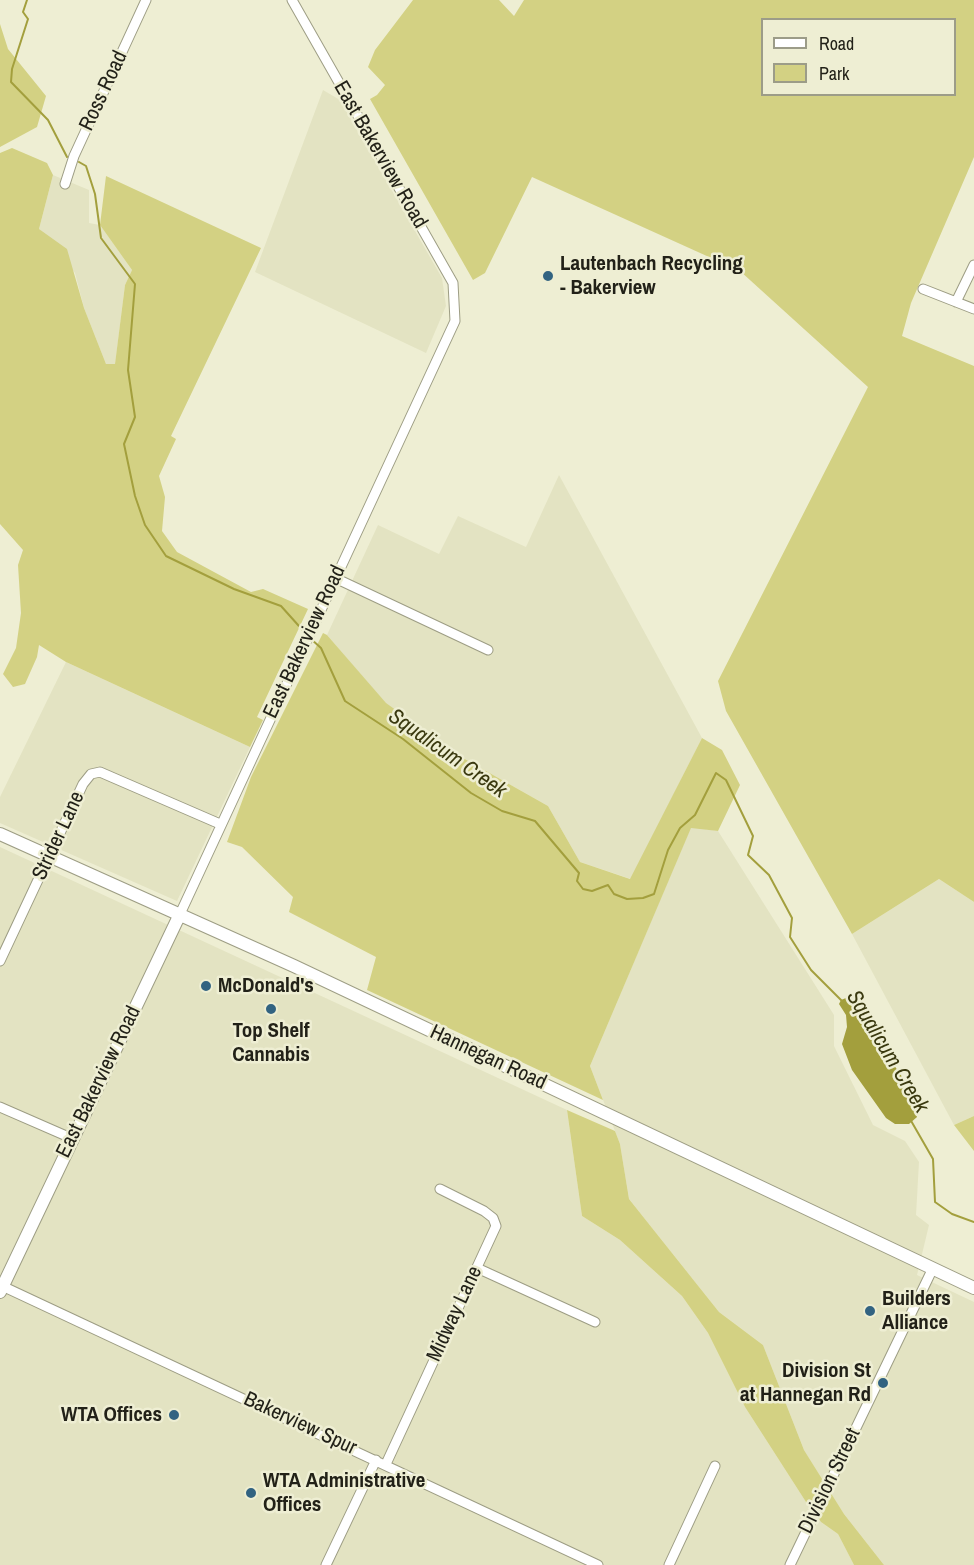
<!DOCTYPE html>
<html>
<head>
<meta charset="utf-8">
<style>
  body { margin:0 }
  #map { position:relative; width:974px; height:1565px; overflow:hidden; background:#eeeed3; font-family:"Archivo Narrow",sans-serif }
  canvas { display:block }
  .legend { position:absolute; left:761px; top:18px; width:195px; height:78px; box-sizing:border-box; background:#eeeed3; border:2px solid #9c9c88; margin:0; padding:8px 10px; list-style:none; font-size:18px; color:#222118 }
  .legend li { display:flex; align-items:center; gap:12px; height:30px }
  .legend b { width:30px; border:2px solid #9c9c88 }
</style>
</head>
<body>
<div id="map">
<canvas width="974" height="1565"></canvas>
<ul class="legend">
<li><b style="height:8px;background:#fff"></b>Road</li>
<li><b style="height:16px;background:#d3d183"></b>Park</li>
</ul>
</div>
<script>
const ctx = document.querySelector('canvas').getContext('2d');
ctx.lineJoin = 'round';
function fillPath(path, color) {
  ctx.fillStyle = color;
  ctx.fill(path, 'evenodd');
}
function toPath(rows) {
  const path = new Path2D();
  for (const r of rows) {
    path.moveTo(r[0], r[1]);
    for (let i = 2; i < r.length; i += 2) path.lineTo(r[i], r[i + 1]);
  }
  return path;
}
function stroke(path, color, width, dash) {
  ctx.strokeStyle = color;
  ctx.lineWidth = width;
  ctx.lineCap = dash ? 'butt' : 'round';
  ctx.setLineDash(dash || []);
  ctx.stroke(path);
}
function label(font, color, halo, rows, align = 'center') {
  ctx.font = font + ' "Archivo Narrow",sans-serif';
  ctx.lineWidth = 5;
  ctx.setLineDash([]);
  ctx.textBaseline = 'middle';
  ctx.strokeStyle = halo;
  ctx.fillStyle = color;
  for (const [text, x, y, turn = 0] of rows) {
    ctx.save();
    ctx.translate(x, y);
    ctx.rotate((+turn || 0) * Math.PI / 180);
    ctx.textAlign = isNaN(turn) ? turn : align;
    if (halo) ctx.strokeText(text, 0, 0);
    ctx.fillText(text, 0, 0);
    ctx.restore();
  }
}
fillPath(toPath([
  [323,90,340,100,442,278,446,306,426,353,255,272],
  [53,175,89,190,89,223,100,225,132,270,125,285,115,365,106,364,84,308,75,273,39,229],
  [559,475,702,738,631,879,580,862,548,806,463,758,385,703,327,635,378,525,439,554,458,516,526,547],
  [66,662,250,747,177,901,0,823,0,797],
  [691,827,718,831,834,1015,834,1046,873,1125,905,1141,919,1162,916,1215,929,1225,917,1275,974,1302,974,1565,884,1565,844,1514,804,1450,763,1345,719,1312,629,1199,620,1144,590,1066],
  [0,847,567,1110,582,1216,620,1240,682,1296,708,1333,745,1407,806,1502,821,1522,838,1534,854,1565,0,1565],
  [939,879,974,902,974,1116,954,1125,852,934]
]), '#e3e3c2');
fillPath(toPath([
  [413,0,499,0,514,16,524,0,974,0,974,157,911,303,902,336,974,366,974,902,939,879,852,934,726,711,718,681,868,387,740,271,532,177,485,273,473,280,370,99,377,95,385,85,368,67,375,50],
  [762,20,954,20,954,94,762,94],
  [0,24,8,49,46,96,37,127,0,147],
  [12,148,47,163,53,175,39,229,67,249,84,308,106,364,115,364,125,285,132,270,100,225,106,176,261,248,171,436,176,439,159,476,165,497,162,531,177,552,251,592,263,589,308,609,257,717,263,720,250,747,66,662,39,645,37,657,25,684,13,687,3,674,16,648,21,613,18,565,23,550,0,524,0,153],
  [323,633,327,635,386,703,463,758,548,806,580,862,630,879,702,738,722,750,740,785,718,831,691,828,590,1066,603,1100,367,990,376,957,289,912,293,897,242,847,227,842,251,777],
  [567,1110,615,1131,620,1144,629,1199,719,1312,763,1345,804,1450,844,1514,884,1565,854,1565,838,1534,821,1522,806,1502,745,1407,708,1333,682,1296,620,1240,582,1216],
  [974,1116,974,1151,954,1125]
]), '#d3d183');
fillPath(toPath([
  [846,998,901,1075,917,1117,909,1124,895,1124,886,1118,852,1070,842,1044,847,1027,846,1015,839,1004,841,1000]
]), '#a39f3d');
stroke(toPath([
  [27,0,23,12,28,19,12,69,11,82,48,120,67,157],
  [79,162,86,166,95,194,101,238,135,284,128,370,135,417,124,444,135,496,145,525,166,556,234,589,281,606,307,635],
  [311,639,321,648,345,701,403,739,471,793,502,811,535,821,579,873,577,881,583,889,592,891,608,885,614,894,627,899,643,898,654,894,668,850,680,828,695,815,716,773,726,780,753,836,748,855,769,875,792,918,790,937,811,970,843,1002],
  [910,1119,933,1159,935,1202,952,1214,974,1222]
]), '#a39f3d', 2);
const minor = toPath([
  [65,184,74,156,146,0],
  [923,289,974,309],
  [956,302,974,265],
  [335,578,488,650],
  [180,914,455,321,453,283,292,0],
  [0,961,83,784,91,774,100,772,220,824],
  [0,1107,71,1138],
  [477,1268,595,1322],
  [0,1285,598,1565],
  [386,1464,496,1226,493,1218,484,1211,440,1189],
  [326,1565,376,1460],
  [669,1565,715,1466],
  [790,1565,933,1268]
]);
const major = toPath([
  [0,834,294,966,974,1288],
  [0,1292,180,914]
]);
stroke(minor, '#9d9d84', 11);
stroke(major, '#9d9d84', 14);
stroke(minor, '#fff', 9);
stroke(major, '#fff', 12);
for (const [x, y, r, color] of [
  [548,276,6,"#326381"],
  [206,986,6,"#326381"],
  [271,1009,6,"#326381"],
  [870,1311,6,"#326381"],
  [883,1383,6,"#326381"],
  [174,1415,6,"#326381"],
  [251,1493,6,"#326381"]
]) {
  const dot = new Path2D();
  dot.arc(x, y, r, 0, 2 * Math.PI);
  ctx.fillStyle = color;
  ctx.fill(dot);
  stroke(dot, '#eeeed3', 2);
}
label('21px', '#222118', '#eeeed3', [
  ["Ross Road",104,91,-65],
  ["East Bakerview Road",380,155,60],
  ["East Bakerview Road",305,642,-65],
  ["Strider Lane",59,836,-65],
  ["Hannegan Road",488,1058,25],
  ["East Bakerview Road",99,1082,-64],
  ["Midway Lane",455,1314,-65],
  ["Bakerview Spur",300,1424,25],
  ["Division Street",830,1481,-64]
]);
label('bold 21px', '#222118', '#eeeed3', [
  ["Lautenbach Recycling",560,264],
  ["- Bakerview",560,288],
  ["McDonald's",218,986],
  ["Top Shelf",271,1031,"center"],
  ["Cannabis",271,1055,"center"],
  ["Builders",882,1299],
  ["Alliance",882,1323],
  ["Division St",871,1371,"right"],
  ["at Hannegan Rd",871,1395,"right"],
  ["WTA Offices",162,1415,"right"],
  ["WTA Administrative",263,1481],
  ["Offices",263,1505]
], 'left');
label('italic 22px', '#3a390f', '#eeeed3', [
  ["Squalicum Creek",447,754,35],
  ["Squalicum Creek",887,1052,59]
]);
</script>
</body>
</html>
